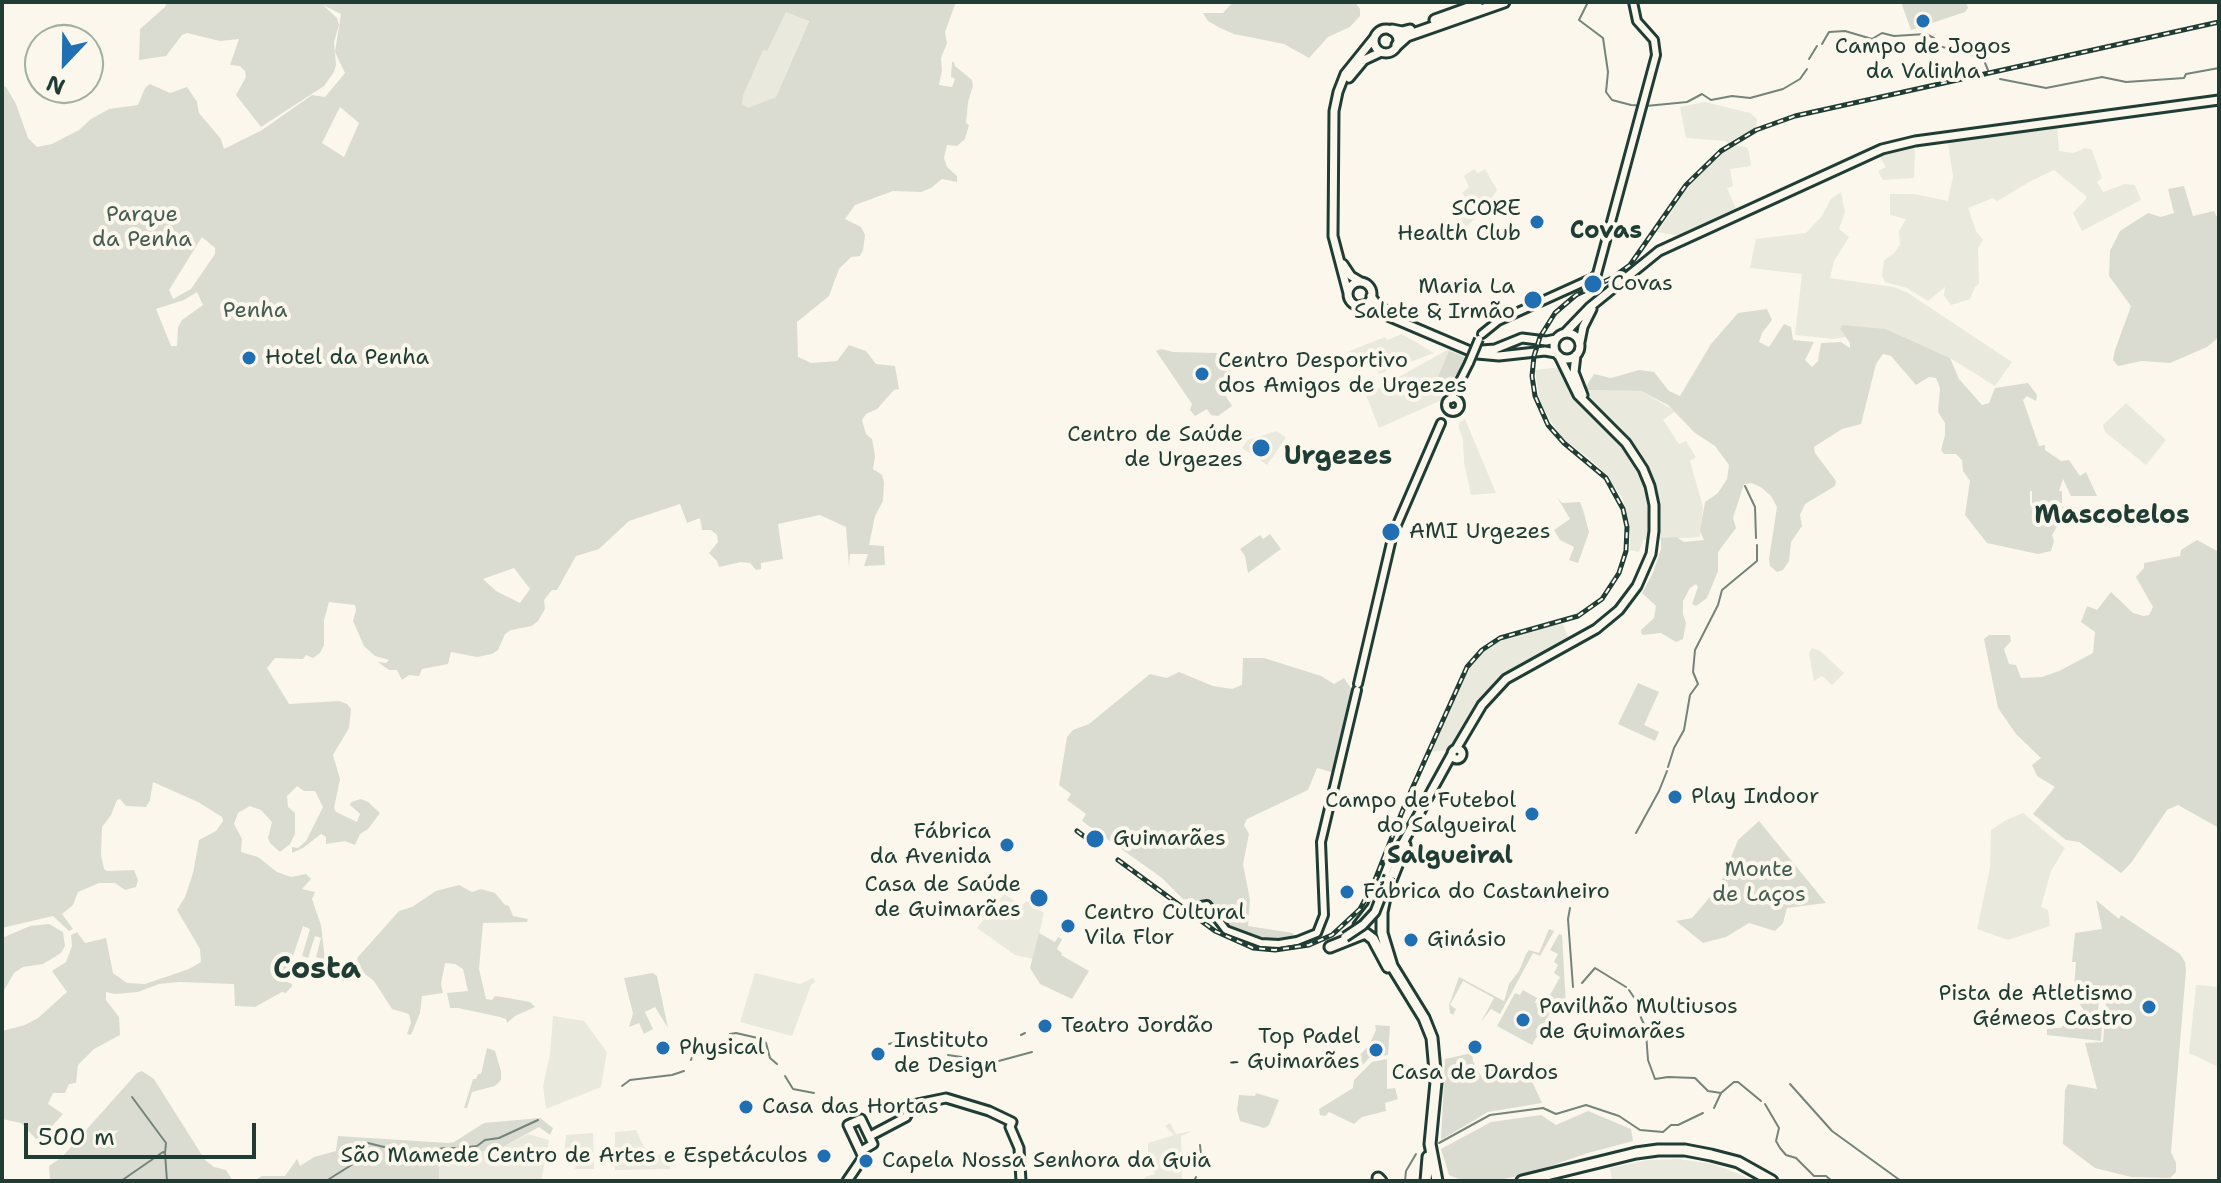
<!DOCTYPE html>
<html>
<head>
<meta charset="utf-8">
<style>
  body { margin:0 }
  #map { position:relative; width:2221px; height:1183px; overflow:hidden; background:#fbf7ec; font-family:"Shantell Sans",sans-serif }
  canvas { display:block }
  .frame { position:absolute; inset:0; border:4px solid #1f3d34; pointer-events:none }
  .north { position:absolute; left:24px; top:24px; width:80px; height:80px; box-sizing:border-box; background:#fbf7ec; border:2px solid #a3ada2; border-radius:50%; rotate:202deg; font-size:22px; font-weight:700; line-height:32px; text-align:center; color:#1f3d34 }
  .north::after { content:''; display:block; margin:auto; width:28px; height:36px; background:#1f6fb2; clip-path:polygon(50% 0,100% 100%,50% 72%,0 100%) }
  .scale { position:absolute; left:24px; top:1123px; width:232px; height:36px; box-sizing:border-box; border:4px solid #1f3d34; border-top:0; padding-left:10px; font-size:24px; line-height:28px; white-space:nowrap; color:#1f3d34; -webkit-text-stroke:6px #fbf7ec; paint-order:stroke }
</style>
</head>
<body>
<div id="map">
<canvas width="2221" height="1183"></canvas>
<div class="frame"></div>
<div class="north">N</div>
<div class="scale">500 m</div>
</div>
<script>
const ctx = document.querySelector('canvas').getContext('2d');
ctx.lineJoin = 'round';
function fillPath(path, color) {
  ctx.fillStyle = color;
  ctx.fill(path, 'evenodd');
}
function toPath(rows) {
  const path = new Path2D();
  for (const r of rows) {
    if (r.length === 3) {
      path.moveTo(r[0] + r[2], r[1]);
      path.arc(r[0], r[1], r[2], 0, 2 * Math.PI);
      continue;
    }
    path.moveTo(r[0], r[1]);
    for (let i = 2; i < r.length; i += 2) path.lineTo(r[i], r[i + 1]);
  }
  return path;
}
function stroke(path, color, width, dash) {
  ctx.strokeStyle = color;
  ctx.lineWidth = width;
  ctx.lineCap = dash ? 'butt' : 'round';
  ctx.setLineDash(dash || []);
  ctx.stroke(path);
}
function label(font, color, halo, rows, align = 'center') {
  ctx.font = font + ' "Shantell Sans",sans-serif';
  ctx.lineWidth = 8;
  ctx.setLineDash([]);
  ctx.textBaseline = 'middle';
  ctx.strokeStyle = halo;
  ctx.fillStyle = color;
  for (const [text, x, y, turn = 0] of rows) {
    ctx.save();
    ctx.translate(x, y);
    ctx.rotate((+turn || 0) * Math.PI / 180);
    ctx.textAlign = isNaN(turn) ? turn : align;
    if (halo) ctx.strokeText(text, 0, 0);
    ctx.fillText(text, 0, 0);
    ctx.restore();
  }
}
fillPath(toPath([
  [786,11,809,20,776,97,748,109,742,104,743,96,763,49,767,50],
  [1705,102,1750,113,1757,119,1756,128,1729,142,1732,145,1746,147,1749,151,1751,166,1730,169,1733,186,1727,188,1737,211,1681,236,1657,232,1693,180,1730,146,1726,141,1686,138,1680,107],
  [2055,123,2057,125,2059,151,2073,153,2085,148,2092,150,2102,178,2097,182,2103,192,2125,184,2135,185,2141,200,2082,231,2073,213,2086,199,2086,196,2054,170,2029,182,2003,198,1997,201,1993,198,1968,208,1976,231,1983,240,1978,248,1979,284,1975,287,1970,299,1951,305,1944,296,1945,287,1928,301,1907,288,1885,282,1882,276,1884,260,1893,254,1900,245,1899,231,1906,219,1890,215,1890,194,1914,194,1948,201,1953,176,1947,138],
  [1908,144,1915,149,1914,178,1883,180,1878,171,1886,167,1877,153],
  [1474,169,1478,173,1485,169,1497,190,1485,209,1466,227,1454,209,1467,199,1462,193,1469,187,1464,176],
  [1841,192,1845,212,1839,229,1849,237,1834,261,1830,278,1894,287,1908,293,2012,362,1995,386,1950,358,1886,329,1840,329,1846,337,1834,339,1795,335,1802,274,1750,268,1756,239,1806,233,1822,216,1831,199],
  [1402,334,1434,353,1379,374,1375,365,1354,371,1347,352,1385,337,1387,340],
  [1449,349,1468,357,1453,392,1444,399,1379,428,1366,395],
  [1562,367,1584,390,1641,391,1675,411,1663,420,1679,444,1686,441,1696,457,1690,461,1703,507,1700,537,1643,540,1639,552,1630,550,1630,529,1622,497,1598,466,1559,435,1540,402,1535,370],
  [2126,403,2166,440,2146,465,2105,432,2103,425],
  [1465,419,1496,493,1471,495,1464,463,1463,439,1459,429,1459,423],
  [1277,431,1286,438,1267,465,1242,448,1248,440],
  [1563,624,1569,639,1500,676,1481,696,1450,750,1430,752,1459,684,1469,666,1479,656,1501,639,1514,634],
  [1812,648,1820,651,1844,673,1832,685,1822,676,1814,681,1809,653],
  [2023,813,2065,848,2051,871,2041,907,2048,910,2050,926,2008,940,1977,929,1990,868,1991,830,2006,820],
  [1004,894,1022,905,1027,901,1044,913,1033,959,1015,955,977,928],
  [755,973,800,984,813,978,815,982,811,985,792,1036,740,1022],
  [2196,985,2219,987,2219,1067,2189,1053],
  [553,1016,584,1021,607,1052,601,1087,546,1109,543,1086,550,1054],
  [1170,1123,1176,1134,1193,1131,1181,1136,1182,1181,1144,1181,1145,1177,1155,1174,1148,1156,1148,1143,1174,1135,1165,1126],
  [636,1130,645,1149,650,1148,654,1157,664,1153,671,1169,615,1170,615,1132],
  [593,1133,594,1169,575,1169,577,1158,568,1158,568,1155,564,1155,566,1135],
  [528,1134,549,1140,541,1181,439,1181,438,1159,501,1148],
  [1678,1159,1713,1164,1756,1181,1612,1181,1610,1168,1648,1160]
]), '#eae9de');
fillPath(toPath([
  [167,2,956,2,945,32,947,43,941,58,942,70,939,85,952,87,955,79,951,77,952,62,954,62,955,66,972,80,973,86,968,102,966,123,969,125,965,139,957,146,947,145,944,158,947,167,957,176,957,182,942,179,931,188,921,192,893,191,855,205,845,219,861,227,865,235,863,250,860,256,851,257,839,269,829,296,797,322,798,357,811,363,837,361,849,345,866,351,876,364,895,366,899,389,894,390,877,409,866,414,862,420,866,434,872,439,875,456,873,469,882,475,884,482,883,501,875,516,869,545,884,546,885,565,864,566,868,554,850,554,849,567,846,527,820,515,778,524,783,559,761,563,761,569,756,570,750,563,741,562,719,567,717,561,709,553,718,542,717,535,711,530,702,530,700,518,687,523,680,504,629,521,599,549,576,556,557,590,552,590,544,600,545,609,538,621,532,626,511,630,505,634,498,650,492,654,477,657,451,652,448,664,422,669,419,676,409,675,402,680,397,670,389,670,378,662,386,663,389,660,375,656,364,646,353,621,356,610,355,605,329,602,324,620,324,645,320,653,313,658,306,655,303,659,275,658,267,668,289,704,339,701,347,704,351,709,349,728,333,755,340,779,334,808,336,812,357,822,360,814,350,805,351,802,361,799,368,802,380,813,368,829,360,834,355,845,345,841,326,844,326,837,321,834,303,848,292,853,292,847,298,848,306,841,323,807,315,791,304,791,297,786,287,796,288,807,295,813,295,834,290,844,280,852,270,843,268,838,272,822,261,810,250,806,238,813,234,824,242,839,241,852,258,857,277,872,291,877,306,874,311,879,302,889,315,892,312,899,321,925,325,960,316,957,321,938,315,936,308,958,302,956,310,929,303,926,286,977,284,976,282,980,292,984,292,986,286,993,282,992,255,1007,235,1006,234,984,179,982,159,984,138,992,115,994,106,992,106,1000,119,1017,120,1035,94,1049,78,1065,76,1083,69,1084,65,1093,53,1093,48,1104,63,1114,43,1136,36,1139,21,1123,2,1119,2,1031,25,1025,38,1018,67,992,52,971,66,962,72,946,71,935,77,932,85,943,106,938,113,973,127,983,145,984,189,969,201,962,200,949,177,910,185,897,193,873,199,840,216,831,223,821,222,817,198,802,153,782,150,800,146,807,126,806,120,799,117,800,111,815,102,827,101,855,104,869,107,871,134,870,138,880,136,887,125,890,115,883,99,883,78,892,73,905,62,914,73,929,69,931,53,916,2,928,2,85,6,87,16,104,28,138,37,147,52,144,79,130,91,119,109,109,138,105,145,88,150,84,170,93,187,87,197,102,199,113,221,139,224,149,262,130,312,95,325,97,345,73,335,52,341,14,323,5,337,18,339,25,334,42,336,65,334,72,324,86,261,127,236,95,246,77,245,71,240,66,230,65,239,39,220,41,187,33,182,35,166,56,139,60,140,29,165,7],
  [786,12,809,21,776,97,748,108,742,104,743,96,763,50,767,51],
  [340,107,359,123,344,157,322,143],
  [202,237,215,248,215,254,191,289,173,299,169,290],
  [197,292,203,305,182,320,178,327,177,346,171,346,156,309,184,300],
  [514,568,530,589,520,603,496,591,483,579],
  [1233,2,1355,2,1360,9,1360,16,1350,27,1328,37,1309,58,1284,44,1234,34,1220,28,1208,21,1203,13,1223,13],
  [1901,2,1966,2,1968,8,1965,12,1911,30],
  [2184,186,2193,216,2214,211,2219,221,2219,337,2207,347,2170,363,2142,361,2118,366,2113,360,2115,350,2131,306,2109,276,2110,251,2120,231,2148,213,2161,217,2174,213,2168,189],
  [1767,309,1772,320,1762,333,1759,342,1769,347,1784,324,1791,327,1793,340,1814,342,1805,360,1812,367,1818,361,1821,343,1841,342,1850,348,1850,343,1840,329,1842,325,1886,329,1950,358,1959,379,1982,405,1989,403,1995,388,2028,383,2037,395,2036,401,2027,396,2023,400,2039,446,2045,445,2045,450,2061,461,2069,460,2080,476,2086,472,2097,496,2071,496,2063,479,2059,491,2062,491,2062,503,2032,503,2032,491,2030,491,2030,505,2044,518,2048,506,2075,507,2077,511,2058,525,2052,535,2054,541,2051,551,2038,554,1987,543,1965,515,1970,481,1963,471,1962,460,1956,454,1944,454,1941,450,1945,435,1945,423,1938,412,1940,388,1936,378,1929,377,1916,385,1891,356,1883,354,1876,364,1861,424,1842,429,1814,447,1815,453,1836,481,1835,486,1805,504,1800,515,1802,526,1791,542,1789,561,1783,570,1777,572,1770,566,1769,559,1777,507,1771,496,1762,488,1752,483,1744,484,1733,518,1736,528,1718,552,1718,571,1707,598,1696,606,1692,604,1698,587,1696,584,1690,588,1683,601,1683,614,1686,623,1683,639,1676,642,1661,633,1642,635,1641,630,1654,618,1656,606,1642,593,1653,573,1661,549,1661,538,1676,537,1684,542,1704,540,1700,531,1705,502,1718,493,1727,479,1729,465,1715,446,1695,433,1668,405,1641,391,1584,390,1594,374,1611,378,1639,370,1654,372,1669,391,1680,396,1711,344,1738,313],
  [1161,349,1173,352,1216,353,1227,360,1230,364,1228,366,1236,383,1236,388,1225,395,1232,406,1218,416,1211,415,1207,409,1195,416,1190,410,1192,404,1156,351],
  [1449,351,1466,358,1452,391,1435,384],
  [1557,497,1562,503,1580,502,1583,510,1589,532,1578,563,1569,560,1574,547,1560,540,1554,530,1570,519],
  [1270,534,1281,549,1248,573,1245,556,1240,549,1260,535,1263,539],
  [2197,540,2219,552,2219,828,2178,805,2167,810,2131,863,2121,873,2079,842,2066,840,2033,814,2055,787,2037,776,2032,765,2041,758,2016,734,1998,708,1984,639,1989,635,2010,635,2011,641,2004,649,2009,664,2016,665,2021,678,2042,677,2059,671,2093,653,2095,632,2081,622,2087,606,2097,610,2111,592,2133,613,2144,616,2149,615,2153,607,2136,577,2144,568,2144,563,2180,556,2181,550],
  [1243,658,1264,658,1321,676,1334,684,1344,678,1353,691,1348,701,1350,709,1335,773,1317,768,1308,790,1247,819,1244,825,1249,834,1243,864,1250,900,1248,926,1293,933,1294,939,1278,940,1248,935,1228,927,1220,921,1209,902,1183,899,1162,878,1082,821,1086,814,1067,800,1071,794,1059,785,1067,737,1073,730,1089,724,1150,674,1167,678,1179,672,1213,686,1232,689,1242,685],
  [1638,683,1659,692,1644,725,1659,732,1655,741,1618,724],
  [1759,821,1826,903,1787,908,1783,923,1775,931,1749,923,1726,937,1703,943,1676,921,1692,918,1705,903,1720,884,1738,840],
  [459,885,472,892,481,889,495,893,505,905,509,906,513,916,528,919,527,922,483,923,479,969,486,999,492,1000,495,996,502,997,530,1002,535,1007,515,1016,507,1023,506,1019,500,1017,458,1008,450,1008,447,993,468,991,463,969,455,964,445,963,441,984,443,993,422,996,420,1013,411,1035,407,1034,411,1023,409,1014,392,1009,374,981,360,970,357,958,399,911,412,907,436,891],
  [2096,900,2119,919,2121,915,2180,954,2185,962,2186,970,2171,1152,2176,1163,2176,1172,2170,1178,2131,1177,2095,1168,2063,1144,2065,1090,2068,1084,2097,1089,2085,1043,2103,1042,2107,990,2074,987,2076,962,2072,962,2075,933,2102,929],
  [49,924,63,932,65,946,61,953,43,964,23,967,14,973,2,994,2,938,30,926],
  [1549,929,1554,931,1540,956,1533,953,1500,1014,1491,1009,1481,1022,1494,998,1463,981,1450,1005,1456,1009,1453,1015,1450,1013,1449,1005,1459,977,1504,1001,1509,984,1519,971,1526,954,1529,950,1539,953],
  [1039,933,1055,942,1058,937,1062,939,1057,949,1062,953,1061,955,1089,971,1072,999,1040,984,1030,968],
  [1559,934,1562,935,1566,1005,1549,997,1560,977,1554,973,1558,965,1554,962,1558,954,1550,950],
  [653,973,657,976,668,1028,655,1007,645,1012,653,1029,644,1034,639,1023,629,1027,633,1013,624,978],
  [2073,989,2100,991,2098,1011,2103,1012,2101,1041,2047,1035,2047,1028,2061,1028,2069,1018,2081,1027,2096,1027,2097,1016,2087,1015,2079,1003,2081,998,2072,997],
  [1523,990,1537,998,1534,1004,1538,1001,1548,1007,1546,1011,1550,1013,1532,1045,1497,1026,1515,993,1520,995],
  [1375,1025,1390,1026,1388,1055,1369,1058,1359,1069,1353,1063,1369,1045,1376,1030],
  [487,1048,495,1051,501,1071,501,1080,495,1086,472,1092,467,1108,464,1108,473,1079,476,1079,478,1074,481,1074],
  [1472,1053,1473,1061,1483,1080,1492,1078,1515,1082,1530,1077,1542,1103,1488,1112,1441,1140,1445,1059],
  [1387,1059,1387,1089,1395,1088,1398,1099,1385,1103,1386,1111,1362,1117,1354,1124,1329,1112,1325,1116,1320,1115,1319,1109,1353,1088,1354,1080,1372,1062],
  [142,1071,154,1079,205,1160,214,1167,226,1170,233,1181,50,1181,49,1166,62,1157,137,1073],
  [1256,1093,1279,1100,1269,1125,1264,1128,1240,1121,1237,1110,1239,1095,1255,1096],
  [1588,1111,1631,1129,1633,1141,1588,1153,1527,1174,1495,1181,1463,1181,1449,1175,1441,1149,1491,1122,1541,1115,1556,1125],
  [540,1118,553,1128,550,1135,539,1127,501,1148,439,1159,439,1181,253,1181,262,1176,285,1176,297,1159,300,1166,314,1157,336,1151,338,1136,448,1143,454,1142,484,1123]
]), '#dbdcd1');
stroke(toPath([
  [1588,2,1579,20,1603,38,1608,72,1606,92,1612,100,1631,105,1646,106,1687,102,1702,94,1711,100,1732,96,1750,98,1783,89,1800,79,1807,69],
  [1822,44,1829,32,1845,31,1872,39,1882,33,1894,36,1926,34,1934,38,1939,46,1979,57],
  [1809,59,1817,46],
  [1985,63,1988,70],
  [2000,79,2046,88,2102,77,2126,82,2184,78,2186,74,2219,68],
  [1745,486,1755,507,1756,538],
  [1668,767,1674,748,1684,730,1690,695,1698,684,1693,672,1695,650,1718,605,1722,590,1757,561,1757,545],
  [1636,833,1659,791,1667,771],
  [1570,908,1568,919,1573,987],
  [1582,983,1595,968,1626,987],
  [1629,990,1635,999,1635,1004,1646,1029],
  [1646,1033,1648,1060,1655,1079,1668,1077,1695,1078,1708,1091,1721,1093],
  [1021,1035,1025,1033],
  [889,1044,910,1038,937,1043],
  [948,1055,968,1058],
  [691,1060,695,1048,725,1044,730,1034,736,1033,762,1039,766,1043,770,1058,777,1064],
  [979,1060,995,1062,1032,1052],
  [785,1076,793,1089,814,1093],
  [1790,1084,1832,1131,1901,1181],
  [622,1086,630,1080,672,1075,684,1071],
  [132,1097,166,1143,165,1153],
  [1765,1104,1779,1128,1776,1141,1780,1148,1786,1155,1796,1158,1814,1176,1826,1176,1832,1181],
  [1714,1108,1721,1093,1734,1082,1738,1082,1761,1101],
  [1439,1143,1490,1115,1543,1108,1556,1114,1586,1105,1619,1116,1640,1130,1663,1132,1671,1125,1678,1125,1703,1113],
  [1200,1145,1202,1165],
  [121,1181,163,1152,165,1153,167,1181],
  [326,1181,353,1164,355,1152,361,1145,368,1143,392,1149,400,1155,445,1148,460,1148,477,1146,485,1140,499,1138,538,1120],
  [1194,1181,1196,1177],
  [1405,1181,1406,1171,1416,1154]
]), '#74847b', 2);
const secondary = toPath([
  [1482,334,1498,321,1593,278,1597,274,1656,55,1654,40,1637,21,1633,2],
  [1453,405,7],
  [1451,399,1469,363],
  [1358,684,1393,534,1441,423],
  [1195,907,1207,905,1226,930,1261,943,1279,944,1297,941,1317,933,1324,915,1321,842,1357,690]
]);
const primary = toPath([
  [1386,41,12],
  [1349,78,1364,60,1381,52],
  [1343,264,1351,276,1361,282],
  [1360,294,12],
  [1348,293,1333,236,1334,111,1338,92,1345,74,1374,38],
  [1371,296,1376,303,1385,310],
  [1362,305,1477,354,1499,356,1545,351,1556,353],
  [1565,333,1590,307,1659,251,1882,149,1915,141,2219,100],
  [1567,346,13],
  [1580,342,1583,327,1592,309],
  [1481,350,1495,349,1522,338,1546,341,1556,339],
  [1576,355,1574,372,1583,395],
  [1456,749,1482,705,1506,679,1596,629,1619,610,1637,586,1651,554,1654,531,1654,505,1650,486,1643,469,1626,443,1578,395,1559,356],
  [1457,754,5],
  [1358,925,1372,907,1391,859,1404,841,1452,754],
  [870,1136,906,1117,912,1105,946,1098,989,1111,1012,1122,1010,1127,1019,1148,1021,1181],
  [861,1151,873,1144,861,1119,848,1125,862,1155],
  [847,1181,862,1159,863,1152]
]);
const highway = toPath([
  [1435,20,1477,5],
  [1392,30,1402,32,1410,30],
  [1397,45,1407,36,1504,2],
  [1405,845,1386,893,1382,912,1382,933,1392,966,1424,1018,1432,1038,1436,1082,1430,1144,1437,1181],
  [1330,947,1365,933,1373,939,1388,967],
  [1378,1178,1381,1181],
  [1426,1181,1428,1157],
  [1522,1181,1636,1153,1658,1150,1685,1150,1711,1155,1738,1162,1772,1181]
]);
stroke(secondary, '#1f3d34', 12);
stroke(primary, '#1f3d34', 13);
stroke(highway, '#1f3d34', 15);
stroke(secondary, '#fbf7ec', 6);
stroke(primary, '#fbf7ec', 7);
stroke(highway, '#fbf7ec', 9);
const rail = toPath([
  [1077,831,1093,843],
  [1118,860,1215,931,1253,948,1275,950,1309,945,1332,935,1360,909,1373,885,1406,802,1467,667,1482,650,1500,638,1578,616,1602,599,1619,573,1626,551,1627,527,1623,509,1606,478,1564,443,1548,425,1535,396,1532,376,1534,356,1540,337,1555,313,1576,295,1612,278,1630,265,1686,185,1721,151,1756,130,1795,116,2219,22]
]);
stroke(rail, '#1f3d34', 5);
stroke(rail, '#fbf7ec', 2, [6]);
const secondaryBridge = toPath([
  [1469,363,1479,339]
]);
const primaryBridge = toPath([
  [1345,937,1363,925,1375,912,1389,876]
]);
stroke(secondaryBridge, '#1f3d34', 12, []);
stroke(primaryBridge, '#1f3d34', 13, []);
stroke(secondaryBridge, '#fbf7ec', 6);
stroke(primaryBridge, '#fbf7ec', 7);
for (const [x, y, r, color] of [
  [1923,21,8,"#1f6fb2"],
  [1537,222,8,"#1f6fb2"],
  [1593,284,10,"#1f6fb2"],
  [1533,300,10,"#1f6fb2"],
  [249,358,8,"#1f6fb2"],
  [1202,374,8,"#1f6fb2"],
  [1261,448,10,"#1f6fb2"],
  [1391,532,10,"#1f6fb2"],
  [1675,797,8,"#1f6fb2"],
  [1532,814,8,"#1f6fb2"],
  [1095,839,10,"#1f6fb2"],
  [1007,845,8,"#1f6fb2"],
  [1347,892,8,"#1f6fb2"],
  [1039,898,10,"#1f6fb2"],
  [1068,926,8,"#1f6fb2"],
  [1411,940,8,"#1f6fb2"],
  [2149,1007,8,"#1f6fb2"],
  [1523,1020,8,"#1f6fb2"],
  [1045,1026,8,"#1f6fb2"],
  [1475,1047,8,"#1f6fb2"],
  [663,1048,8,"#1f6fb2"],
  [1376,1050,8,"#1f6fb2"],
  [878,1054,8,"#1f6fb2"],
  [746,1107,8,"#1f6fb2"],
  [824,1156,8,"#1f6fb2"],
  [866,1161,8,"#1f6fb2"]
]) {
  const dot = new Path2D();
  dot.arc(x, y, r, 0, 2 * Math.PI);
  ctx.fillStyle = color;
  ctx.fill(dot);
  stroke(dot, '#fbf7ec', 3);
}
label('22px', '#1f3d34', '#fbf7ec', [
  ["Campo de Jogos",1923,47,"center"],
  ["da Valinha",1923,72,"center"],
  ["SCORE",1521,209,"right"],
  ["Health Club",1521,234,"right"],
  ["Covas",1611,284],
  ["Maria La",1515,287,"right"],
  ["Salete & Irmão",1515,312,"right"],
  ["Hotel da Penha",265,358],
  ["Centro Desportivo",1218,361],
  ["dos Amigos de Urgezes",1218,386],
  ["Centro de Saúde",1243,435,"right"],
  ["de Urgezes",1243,460,"right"],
  ["AMI Urgezes",1409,532],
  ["Play Indoor",1691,797],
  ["Campo de Futebol",1516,801,"right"],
  ["do Salgueiral",1516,826,"right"],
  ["Fábrica",991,832,"right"],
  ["da Avenida",991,857,"right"],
  ["Guimarães",1113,839],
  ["Casa de Saúde",1021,885,"right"],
  ["de Guimarães",1021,910,"right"],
  ["Fábrica do Castanheiro",1363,892],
  ["Centro Cultural",1084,913],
  ["Vila Flor",1084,938],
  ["Ginásio",1427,940],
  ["Pista de Atletismo",2133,994,"right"],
  ["Gémeos Castro",2133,1019,"right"],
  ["Pavilhão Multiusos",1539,1007],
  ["de Guimarães",1539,1032],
  ["Teatro Jordão",1061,1026],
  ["Top Padel",1360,1037,"right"],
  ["- Guimarães",1360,1062,"right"],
  ["Instituto",894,1041],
  ["de Design",894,1066],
  ["Physical",679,1048],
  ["Casa de Dardos",1475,1073,"center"],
  ["Casa das Hortas",762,1107],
  ["São Mamede Centro de Artes e Espetáculos",808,1156,"right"],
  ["Capela Nossa Senhora da Guia",882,1161]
], 'left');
label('22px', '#455d53', '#fbf7ec', [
  ["Parque",142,215],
  ["da Penha",142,240],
  ["Penha",255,311],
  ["Monte",1759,870],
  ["de Laços",1759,895]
]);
label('bold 24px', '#1f3d34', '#fbf7ec', [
  ["Covas",1606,232],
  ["Salgueiral",1450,857]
]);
label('bold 26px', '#1f3d34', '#fbf7ec', [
  ["Urgezes",1338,457],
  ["Mascotelos",2112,516]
]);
label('bold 30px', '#1f3d34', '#fbf7ec', [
  ["Costa",317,970]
]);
</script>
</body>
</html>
